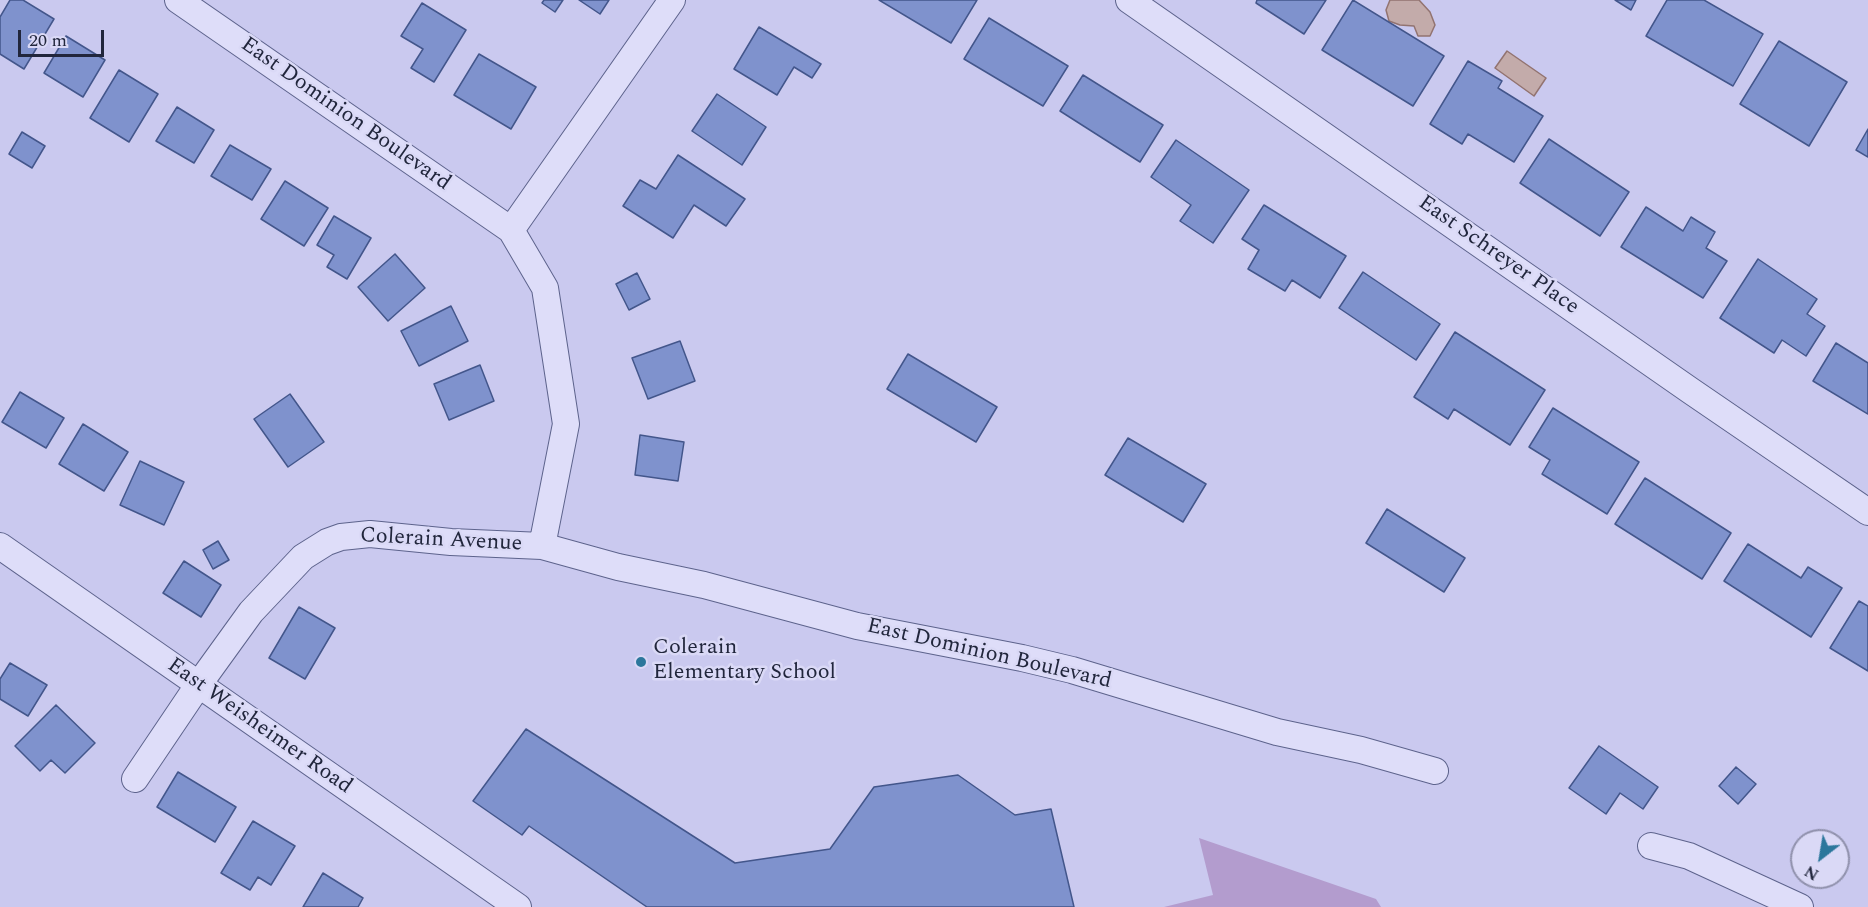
<!DOCTYPE html>
<html>
<head>
<meta charset="utf-8">
<style>
  body { margin:0 }
  #map { position:relative; width:1868px; height:907px; overflow:hidden; background:#cac9ef; font-family:Spectral,serif }
  canvas { display:block }
  .north { position:absolute; left:1790px; top:829px; width:60px; height:60px; box-sizing:border-box; background:#dad9f6; border:2px solid #9091ac; border-radius:50%; rotate:211deg; font-size:16px; font-weight:700; line-height:24px; text-align:center; color:#21263c }
  .north::after { content:''; display:block; margin:auto; width:21px; height:27px; background:#2c779c; clip-path:polygon(50% 0,100% 100%,50% 72%,0 100%) }
  .scale { position:absolute; left:18px; top:30px; width:86px; height:27px; box-sizing:border-box; border:3px solid #21263c; border-top:0; padding-left:8px; font-size:18px; line-height:21px; white-space:nowrap; color:#21263c; -webkit-text-stroke:4px #dad9f6; paint-order:stroke }
</style>
</head>
<body>
<div id="map">
<canvas width="1868" height="907"></canvas>
<div class="north">N</div>
<div class="scale">20 m</div>
</div>
<script>
const ctx = document.querySelector('canvas').getContext('2d');
ctx.lineJoin = 'round';
function fillPath(path, color) {
  ctx.fillStyle = color;
  ctx.fill(path, 'evenodd');
}
function toPath(rows) {
  const path = new Path2D();
  for (const r of rows) {
    path.moveTo(r[0], r[1]);
    for (let i = 2; i < r.length; i += 2) path.lineTo(r[i], r[i + 1]);
  }
  return path;
}
function stroke(path, color, width, dash) {
  ctx.strokeStyle = color;
  ctx.lineWidth = width;
  ctx.lineCap = dash ? 'butt' : 'round';
  ctx.setLineDash(dash || []);
  ctx.stroke(path);
}
function label(font, color, halo, rows, align = 'center') {
  ctx.font = font + ' Spectral,serif';
  ctx.lineWidth = 5;
  ctx.setLineDash([]);
  ctx.textBaseline = 'middle';
  ctx.strokeStyle = halo;
  ctx.fillStyle = color;
  for (const [text, x, y, turn = 0] of rows) {
    ctx.save();
    ctx.translate(x, y);
    ctx.rotate((+turn || 0) * Math.PI / 180);
    ctx.textAlign = isNaN(turn) ? turn : align;
    if (halo) ctx.strokeText(text, 0, 0);
    ctx.fillText(text, 0, 0);
    ctx.restore();
  }
}
fillPath(toPath([
  [1199,838,1376,899,1381,907,1164,907,1213,895]
]), '#b39cce');
const water = toPath([
  [1390,0,1419,0,1430,12,1435,25,1430,36,1418,36,1414,26,1400,25,1389,21,1386,10,1390,0],
  [1507,51,1546,78,1534,96,1495,68,1507,51]
]);
fillPath(water, '#c3abaa');
stroke(water, '#927370', 1.5);
const building = toPath([
  [10,0,23,0,54,19,24,69,0,54,0,17,10,0],
  [544,0,563,0,555,12,542,3,544,0],
  [579,0,609,0,600,14,579,0],
  [879,0,977,0,951,43,879,0],
  [1257,0,1326,0,1304,34,1256,3,1257,0],
  [1353,0,1444,56,1413,106,1322,50,1353,0],
  [1615,0,1636,0,1631,10,1615,0],
  [1667,0,1704,0,1763,34,1733,86,1646,36,1667,0],
  [422,3,466,30,434,82,411,68,423,49,401,36,422,3],
  [989,18,1068,66,1043,106,964,59,989,18],
  [759,27,821,64,812,78,794,67,777,95,734,69,759,27],
  [66,36,105,60,83,97,44,73,66,36],
  [1779,41,1847,82,1809,146,1740,104,1779,41],
  [479,54,536,87,511,129,454,95,479,54],
  [1468,61,1502,81,1498,88,1543,116,1514,162,1468,134,1462,144,1430,124,1468,61],
  [119,70,158,94,129,142,90,118,119,70],
  [1083,75,1163,125,1140,162,1060,111,1083,75],
  [717,94,766,127,742,165,692,131,717,94],
  [177,107,214,130,194,163,156,141,177,107],
  [1868,129,1868,157,1856,150,1868,129],
  [22,132,45,146,32,168,9,154,22,132],
  [1549,139,1629,192,1600,236,1520,183,1549,139],
  [1176,140,1249,190,1213,243,1180,221,1191,205,1151,177,1176,140],
  [230,145,271,169,252,200,211,176,230,145],
  [678,155,745,199,726,226,694,205,673,238,623,206,640,180,656,189,678,155],
  [285,181,328,208,304,246,261,219,285,181],
  [1264,205,1346,256,1320,298,1292,280,1285,291,1248,269,1259,250,1242,239,1264,205],
  [1646,207,1683,231,1691,217,1715,232,1706,248,1727,261,1703,298,1621,247,1646,207],
  [334,216,371,238,347,279,327,267,334,255,317,245,334,216],
  [395,254,425,288,388,321,358,287,395,254],
  [1758,259,1817,299,1807,314,1825,326,1806,356,1782,340,1774,353,1720,318,1758,259],
  [1363,272,1440,324,1416,360,1339,308,1363,272],
  [637,273,650,299,629,310,616,284,637,273],
  [451,306,468,341,419,366,401,331,451,306],
  [1455,332,1545,390,1510,445,1454,409,1448,419,1414,397,1455,332],
  [680,341,695,381,648,399,632,358,680,341],
  [1836,343,1868,363,1868,414,1813,381,1836,343],
  [908,354,997,407,976,442,887,389,908,354],
  [480,365,494,401,449,420,434,384,480,365],
  [20,392,64,418,46,448,2,422,20,392],
  [290,394,324,442,288,467,254,419,290,394],
  [1553,408,1639,462,1607,514,1542,474,1550,460,1529,447,1553,408],
  [83,424,128,452,104,491,59,464,83,424],
  [640,435,684,442,678,481,635,475,640,435],
  [1128,438,1206,484,1183,522,1105,475,1128,438],
  [140,461,184,482,164,525,120,505,140,461],
  [1645,478,1731,533,1702,579,1615,524,1645,478],
  [1387,509,1465,558,1444,592,1366,543,1387,509],
  [218,541,229,560,213,569,203,550,218,541],
  [1748,544,1801,578,1808,567,1842,588,1811,637,1724,581,1748,544],
  [184,561,221,585,201,617,163,593,184,561],
  [1859,601,1868,606,1868,671,1830,648,1859,601],
  [299,607,335,628,305,679,269,658,299,607],
  [10,663,47,685,28,716,0,699,0,679,10,663],
  [56,705,95,743,65,773,51,760,40,771,15,746,56,705],
  [526,729,735,863,830,849,874,787,958,775,1015,815,1051,809,1074,907,647,907,529,826,522,835,473,801,526,729],
  [1599,746,1658,787,1643,809,1620,793,1606,814,1569,788,1599,746],
  [1736,767,1756,784,1738,804,1719,786,1736,767],
  [178,772,236,807,215,842,157,807,178,772],
  [253,821,295,846,271,885,258,877,250,890,221,873,253,821],
  [323,873,363,898,358,907,303,907,323,873]
]);
fillPath(building, '#7f92cd');
stroke(building, '#43568b', 1.5);
const street = toPath([
  [178,0,511,230,545,288,566,424,542,546],
  [1129,0,1691,391,1868,512],
  [511,230,672,0],
  [0,546,518,907],
  [135,779,199,684,251,612,303,557,327,542,341,537,370,534,451,542,542,546,618,567,704,585,857,626,1022,658,1072,670,1277,732,1361,750,1435,771],
  [1651,846,1689,856,1800,907]
]);
stroke(street, '#5d638c', 28);
stroke(street, '#deddf9', 26);
for (const [x, y, r, color] of [
  [641,662,6,"#2c779c"]
]) {
  const dot = new Path2D();
  dot.arc(x, y, r, 0, 2 * Math.PI);
  ctx.fillStyle = color;
  ctx.fill(dot);
  stroke(dot, '#dad9f6', 2);
}
label('22px', '#21263c', '#dad9f6', [
  ["East Dominion Boulevard",345,115,35],
  ["East Schreyer Place",1498,256,35],
  ["Colerain Avenue",441,541,3],
  ["East Dominion Boulevard",989,655,13],
  ["East Weisheimer Road",259,727,35]
]);
label('22px', '#21263c', '#dad9f6', [
  ["Colerain",653,649],
  ["Elementary School",653,674]
], 'left');
</script>
</body>
</html>
